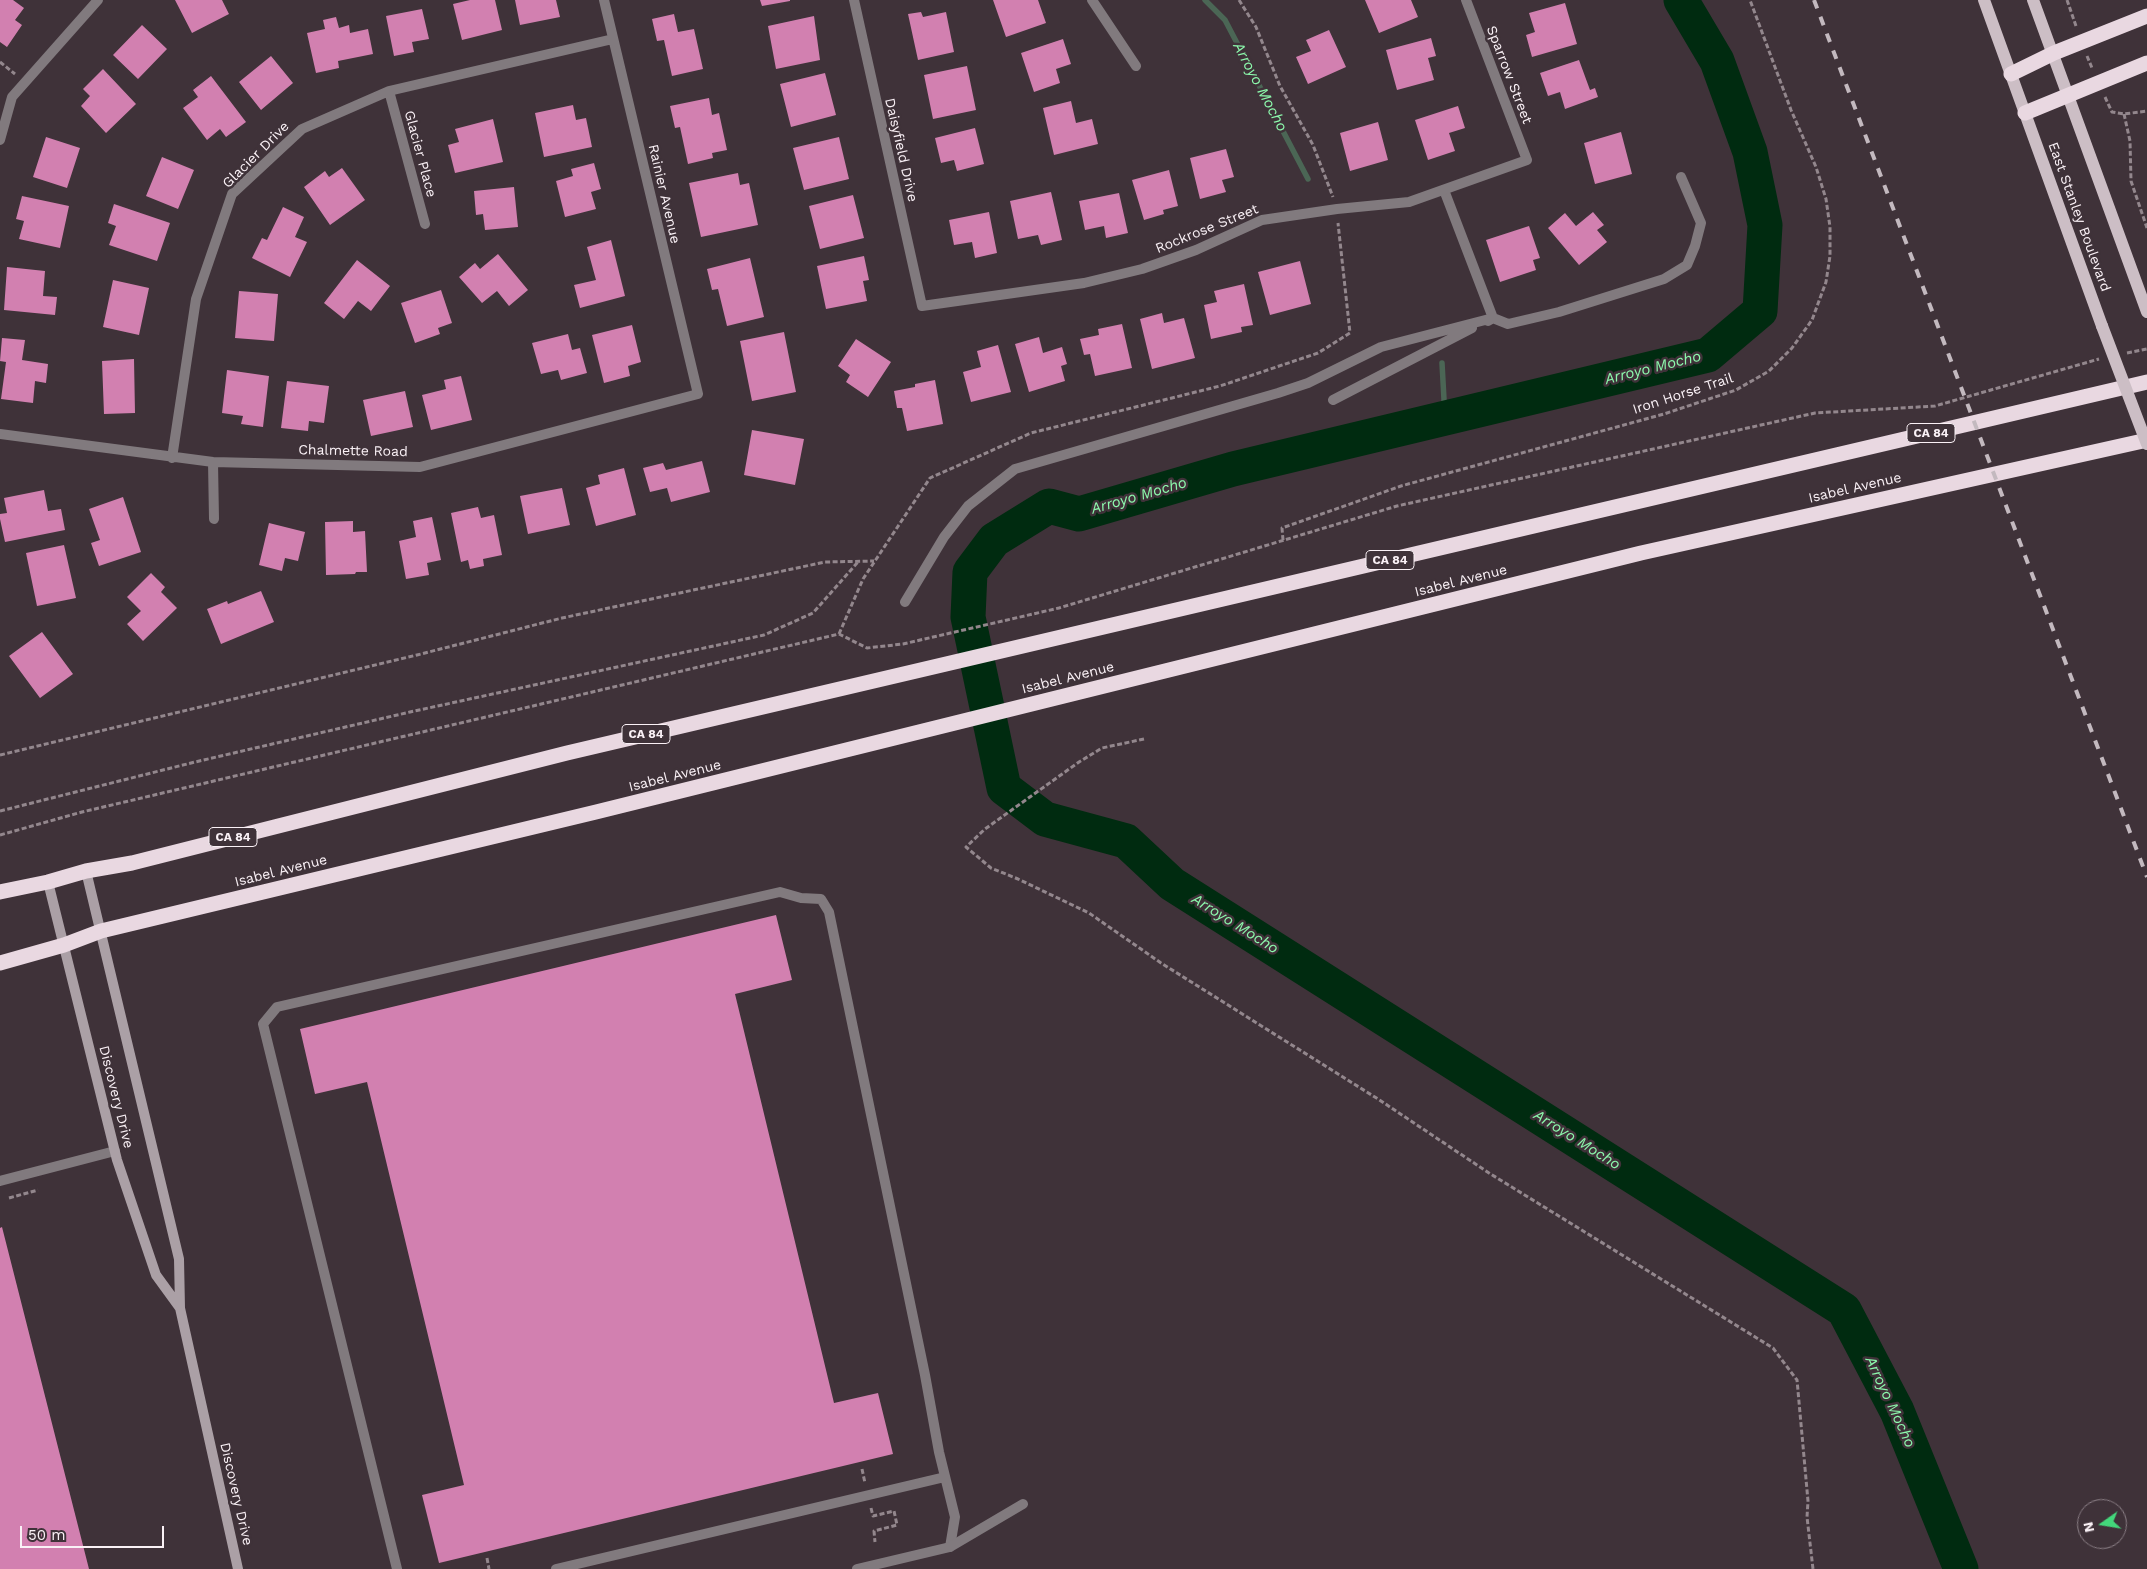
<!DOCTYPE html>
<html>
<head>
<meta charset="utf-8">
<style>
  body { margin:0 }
  #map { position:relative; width:2147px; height:1569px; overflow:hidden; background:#3f3239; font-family:"Work Sans",sans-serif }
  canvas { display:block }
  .north { position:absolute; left:2077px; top:1499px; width:50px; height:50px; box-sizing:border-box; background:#3f3239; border:1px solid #8a7e85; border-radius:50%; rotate:257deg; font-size:14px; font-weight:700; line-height:20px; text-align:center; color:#faf1f6 }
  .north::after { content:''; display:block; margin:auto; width:18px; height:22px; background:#43d77b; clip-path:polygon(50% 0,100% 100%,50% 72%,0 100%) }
  .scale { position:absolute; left:20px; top:1526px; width:144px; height:22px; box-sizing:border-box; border:2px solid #faf1f6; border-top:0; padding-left:6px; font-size:15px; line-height:18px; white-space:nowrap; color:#faf1f6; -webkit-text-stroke:4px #3f3239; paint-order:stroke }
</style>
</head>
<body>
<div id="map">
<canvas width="2147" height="1569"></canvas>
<div class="north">N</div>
<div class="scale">50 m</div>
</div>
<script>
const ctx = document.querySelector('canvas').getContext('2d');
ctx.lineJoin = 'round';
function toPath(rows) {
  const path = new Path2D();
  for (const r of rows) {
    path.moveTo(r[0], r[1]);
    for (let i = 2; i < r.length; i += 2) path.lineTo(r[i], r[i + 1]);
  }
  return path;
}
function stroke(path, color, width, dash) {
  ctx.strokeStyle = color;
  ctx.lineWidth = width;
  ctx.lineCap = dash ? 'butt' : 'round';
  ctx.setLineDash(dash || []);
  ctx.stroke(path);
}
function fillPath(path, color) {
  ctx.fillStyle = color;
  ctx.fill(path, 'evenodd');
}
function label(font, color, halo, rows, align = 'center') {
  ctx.font = font + ' "Work Sans",sans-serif';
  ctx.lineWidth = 5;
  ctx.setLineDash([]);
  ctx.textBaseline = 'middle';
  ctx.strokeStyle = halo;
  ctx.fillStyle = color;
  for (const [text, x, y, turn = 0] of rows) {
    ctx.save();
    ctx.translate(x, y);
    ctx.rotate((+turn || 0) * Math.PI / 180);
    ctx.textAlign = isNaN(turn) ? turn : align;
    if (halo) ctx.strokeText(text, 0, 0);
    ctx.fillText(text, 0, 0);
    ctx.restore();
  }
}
stroke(toPath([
  [1205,0,1225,20,1308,179],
  [1442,363,1445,418]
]), '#4b6655', 5.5);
stroke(toPath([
  [1681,0,1717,61,1750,152,1765,225,1760,311,1708,355,1233,469,1079,514,1049,506,994,540,970,572,968,617,1004,788,1045,819,1126,841,1172,884,1844,1310,1897,1411,1961,1569]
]), '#002b10', 35);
fillPath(toPath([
  [0,0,13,0,24,8,15,20,22,25,7,47,0,42],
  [175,0,222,0,229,14,192,33],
  [470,0,495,0,502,30,462,40,453,4],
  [515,0,556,0,560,17,520,25],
  [760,0,790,0,790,1,762,6],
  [993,0,1038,0,1046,23,1006,37],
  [1365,0,1411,0,1418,17,1379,33],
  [1565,3,1577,44,1532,57,1526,35,1535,32,1529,13],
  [422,9,429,39,412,42,414,52,394,56,386,16],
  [921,12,923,17,946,12,954,52,918,60,908,14],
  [674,14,678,32,694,29,703,69,672,76,664,40,657,41,652,19],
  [814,16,820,60,776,69,768,26],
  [336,17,339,28,349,25,350,33,368,29,373,54,338,61,339,68,316,73,307,33,325,29,323,20],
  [142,25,167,49,138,79,113,55],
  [1329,30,1346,67,1308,84,1296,57,1311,51,1306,40],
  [1431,38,1436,56,1428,58,1434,80,1397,90,1386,50],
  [1063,39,1071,64,1056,69,1060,83,1034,92,1021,53],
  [271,56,293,83,261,110,239,82],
  [1579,60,1590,90,1595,88,1598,97,1565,109,1560,92,1548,96,1540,73],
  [967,66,976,110,933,119,924,75],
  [103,69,136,104,106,133,81,106,90,96,83,89],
  [825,73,836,115,791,127,780,84],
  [211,76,246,122,226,137,220,129,207,140,183,108,198,97,193,90],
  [709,98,712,115,719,113,727,150,712,153,713,158,688,164,680,127,675,128,670,106],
  [1071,101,1076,123,1092,119,1098,144,1054,155,1043,108],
  [573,105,576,120,586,118,592,147,544,157,535,113],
  [1458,106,1465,128,1449,133,1455,151,1428,160,1415,120],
  [493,119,503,162,455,173,448,145,459,142,455,129],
  [1378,122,1388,160,1350,171,1340,133],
  [975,128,984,164,957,171,954,160,941,163,935,138],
  [1621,132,1632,174,1595,184,1584,143],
  [46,137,80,148,67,188,33,177],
  [839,137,849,179,804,190,793,148],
  [1226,149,1234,177,1222,180,1226,192,1200,199,1190,158],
  [162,157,194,170,178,209,146,196],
  [594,163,601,189,591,192,596,209,565,217,556,181,573,176,571,169],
  [342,168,365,200,330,225,304,187,325,171,329,177],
  [1169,170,1178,206,1163,210,1164,214,1144,220,1132,180],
  [738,173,740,185,749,183,758,225,701,237,689,183],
  [514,187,518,227,485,230,483,214,476,215,474,191],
  [1051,192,1062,240,1041,245,1038,235,1018,239,1010,201],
  [1119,193,1128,233,1106,238,1104,226,1085,230,1079,201],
  [853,195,864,238,820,249,809,206],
  [22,196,69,206,60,248,19,239,24,221,16,219],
  [114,204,170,223,157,261,109,245,116,226,108,223],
  [283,207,304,217,295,237,307,242,290,277,252,258,262,238,267,240],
  [989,212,997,253,975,258,972,242,954,245,949,220],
  [1593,212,1604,225,1597,230,1607,242,1579,265,1548,228,1565,213,1576,226],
  [1529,226,1540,258,1533,260,1536,270,1500,282,1486,240],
  [611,240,625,296,580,308,574,285,596,280,587,247],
  [498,254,528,290,509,306,497,291,482,303,459,277,475,263,480,269],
  [864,256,869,280,863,281,867,301,826,309,817,266],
  [750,258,764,317,727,326,718,289,712,290,707,269],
  [357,260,390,286,371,311,358,301,344,319,324,303],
  [1300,261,1311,304,1270,315,1258,272],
  [7,267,45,271,43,296,57,297,55,315,4,310],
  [113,280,149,288,139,335,103,327],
  [1244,284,1253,325,1241,327,1242,332,1211,339,1204,305,1217,302,1214,291],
  [441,290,452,323,438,328,440,334,415,343,401,303],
  [239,291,278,294,274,341,235,338],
  [1162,313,1164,323,1184,318,1195,358,1152,369,1140,319],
  [1122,324,1132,368,1095,376,1090,354,1084,355,1080,339,1099,335,1098,329],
  [632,325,641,362,628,366,630,376,604,383,592,335],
  [784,332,796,392,752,401,740,341],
  [568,334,572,350,580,348,587,373,561,380,558,370,541,374,532,343],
  [1039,337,1043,353,1062,347,1067,364,1061,366,1065,381,1029,392,1015,344],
  [2,338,25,340,22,360,48,364,46,383,35,381,33,403,1,399,6,362,0,361],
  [856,339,891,362,868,397,846,382,850,375,838,366],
  [998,345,1011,392,971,402,963,372,981,367,977,351],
  [134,359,135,413,104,414,102,361],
  [227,370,269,376,263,427,241,424,243,416,222,413],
  [461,376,472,420,431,430,422,395,446,389,444,380],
  [935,380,943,424,907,431,902,408,897,408,894,391,915,387,915,384],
  [287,381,329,386,324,423,309,421,308,431,281,428],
  [405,391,413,427,371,436,363,400],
  [752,430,804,439,795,485,744,475],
  [702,461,710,492,671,502,667,488,650,492,643,468,663,463,666,470],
  [624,468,636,515,596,526,586,488,600,484,598,475],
  [562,488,570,525,528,534,520,496],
  [44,490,48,511,61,509,65,530,5,542,0,519,0,514,7,513,4,498],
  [123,497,141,552,99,566,91,543,100,540,89,509],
  [478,507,481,518,494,515,502,555,483,559,484,566,470,569,468,560,461,562,451,513],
  [432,517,441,560,427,563,429,575,406,579,399,541,416,537,413,521],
  [353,521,353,532,365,531,367,572,356,572,355,574,326,575,325,522],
  [269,523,305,532,298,561,285,558,282,571,259,565],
  [64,545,76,598,37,606,26,553],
  [151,573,165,587,161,592,177,608,143,641,127,624,141,611,127,597],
  [261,591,274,622,221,644,207,609,227,601,228,604],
  [42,632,73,674,40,698,9,656],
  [776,915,792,980,735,994,834,1403,878,1393,893,1454,439,1563,422,1495,464,1485,367,1082,315,1094,300,1029],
  [2,1227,89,1569,0,1569,0,1228]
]), '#d280b0');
stroke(toPath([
  [1239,0,1256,27,1280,86,1313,145,1333,197],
  [2067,0,2076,26],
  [2087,56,2092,68],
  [0,62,15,74],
  [2105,97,2112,112,2124,114,2147,111],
  [2124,114,2130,141,2131,181,2147,228],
  [2127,353,2147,349],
  [1283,540,1282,528,1401,486,1664,414,1736,390,1769,371,1792,348,1812,320,1826,282,1830,256,1830,227,1826,199,1816,167,1791,110,1750,0],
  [839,634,863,579,930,478,1031,433,1220,386,1318,353,1350,333,1338,223],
  [1144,739,1102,748,1079,762,985,829,966,847,991,868,1018,879,1089,913,1161,963,1378,1099,1489,1173,1773,1348,1797,1380,1808,1501,1807,1517,1813,1569],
  [0,755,417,655,562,618,825,562,874,561],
  [0,811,195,762,410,712,764,635,813,613,858,562],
  [0,835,82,812,839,634,867,648,903,644,1059,608,1397,506,1815,413,1935,406,2099,359],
  [9,1198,38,1190],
  [862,1469,865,1483],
  [871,1508,873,1516,894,1511,897,1525,874,1531,875,1542],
  [487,1558,489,1569]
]), '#93878d', 3, [5, 2.5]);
stroke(toPath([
  [1444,190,1493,318,1488,321],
  [1333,400,1472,328],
  [905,602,944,537,968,506,1015,469,1278,393,1308,383,1381,347,1493,318,1508,324,1559,312,1664,279,1687,265,1695,246,1701,223,1681,177],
  [0,1181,115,1151],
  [397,1569,263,1024,277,1007,780,892,801,898,821,899,829,912,925,1375,939,1452,955,1517,950,1547],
  [556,1569,945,1477]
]), '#817a7e', 10);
stroke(toPath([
  [854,0,922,306,1084,283,1142,269,1196,250,1262,220,1337,209,1409,202,1527,160,1466,0],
  [1092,0,1136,66],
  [389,91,425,224],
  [0,140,12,97,98,0],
  [0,434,213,462,420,467,698,394,604,0],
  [172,458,196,299,232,194,302,129,389,91,613,39],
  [213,462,214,519],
  [857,1569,950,1547,1023,1504]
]), '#817a7e', 10);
stroke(toPath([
  [86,871,179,1259,180,1308,238,1569],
  [48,882,117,1160,156,1275,180,1308]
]), '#aba0a6', 10);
stroke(toPath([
  [1984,0,2102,326],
  [2033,0,2147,312]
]), '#ccbec5', 12);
stroke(toPath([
  [2011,74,2054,53,2147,16],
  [2025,113,2147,63],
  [0,892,48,882,86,871,132,863,567,753,2147,382],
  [0,963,64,945,101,931,596,812,1641,553,2147,440]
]), '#e9d8e1', 15);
stroke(toPath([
  [1814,0,2147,877]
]), '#c3b9bf', 4, [9, 9]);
stroke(toPath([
  [2102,326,2147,444]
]), '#ccbec5', 12);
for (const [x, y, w] of [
  [1931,433,48],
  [1390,560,48],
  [646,734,48],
  [233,837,48]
]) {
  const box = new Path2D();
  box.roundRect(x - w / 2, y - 9.5, w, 19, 4);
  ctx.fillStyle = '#3f3239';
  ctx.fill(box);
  stroke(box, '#faf1f6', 1);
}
label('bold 12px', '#faf1f6', null, [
  ["CA 84",1931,433],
  ["CA 84",1390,560],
  ["CA 84",646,734],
  ["CA 84",233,837]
]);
label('14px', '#faf1f6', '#3f3239', [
  ["Sparrow Street",1509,75,69],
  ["Daisyfield Drive",901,150,77],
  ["Glacier Place",420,154,75],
  ["Glacier Drive",256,155,-45],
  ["Rainier Avenue",664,194,77],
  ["East Stanley Boulevard",2079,217,70],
  ["Rockrose Street",1207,229,-22],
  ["Iron Horse Trail",1683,394,-18],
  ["Chalmette Road",353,451,1],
  ["Isabel Avenue",1855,488,-13],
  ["Isabel Avenue",1461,581,-14],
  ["Isabel Avenue",1068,678,-14],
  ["Isabel Avenue",675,776,-14],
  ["Isabel Avenue",281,871,-14],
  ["Discovery Drive",116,1097,76],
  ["Discovery Drive",236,1494,77]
]);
label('italic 15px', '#8dfaad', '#3f3239', [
  ["Arroyo Mocho",1260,87,62],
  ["Arroyo Mocho",1653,368,-14],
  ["Arroyo Mocho",1139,496,-16],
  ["Arroyo Mocho",1235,924,32],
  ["Arroyo Mocho",1577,1140,32],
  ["Arroyo Mocho",1890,1402,65]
]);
</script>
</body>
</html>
